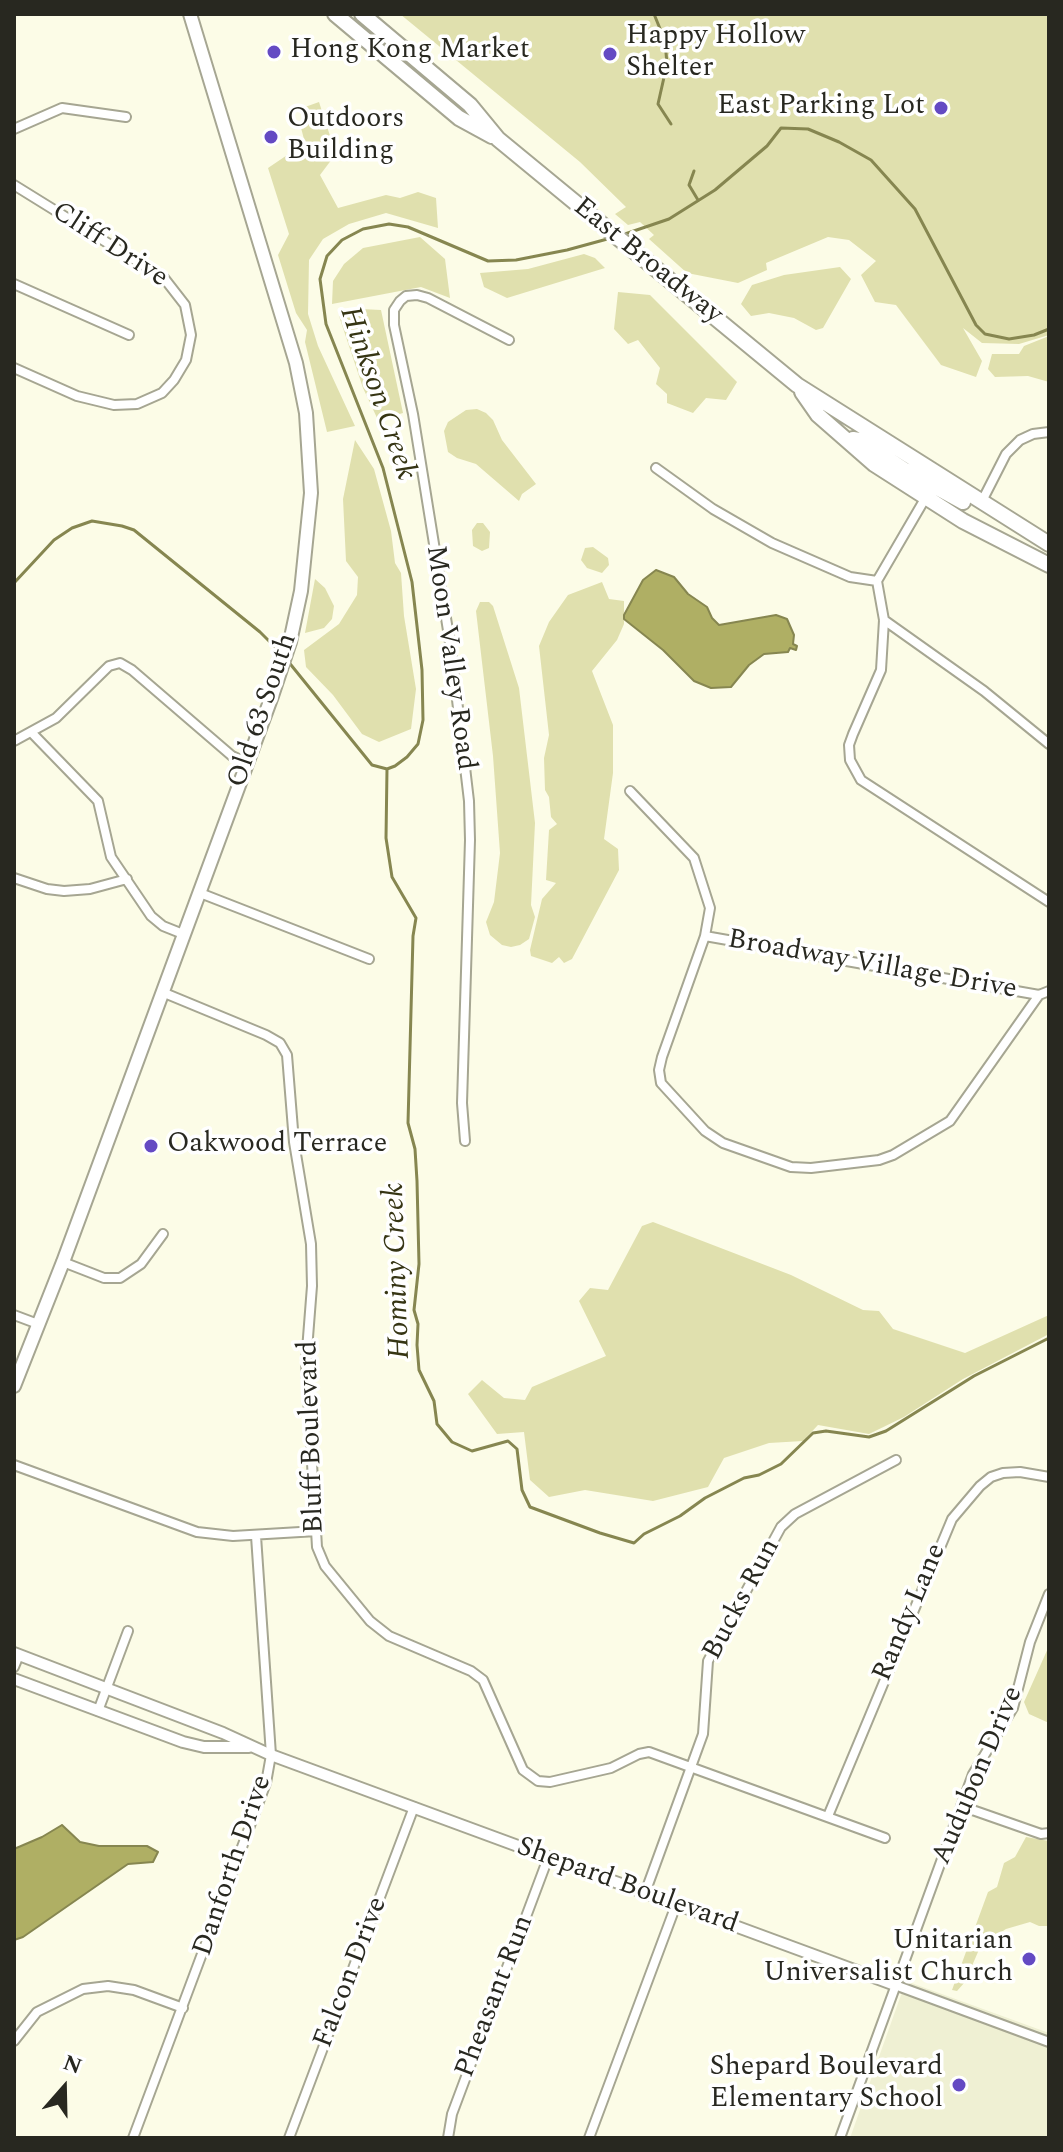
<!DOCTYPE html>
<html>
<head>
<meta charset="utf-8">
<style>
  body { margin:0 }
  #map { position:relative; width:1063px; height:2152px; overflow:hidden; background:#fcfce7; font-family:Spectral,serif }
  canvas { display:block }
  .frame { position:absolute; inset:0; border:16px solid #282820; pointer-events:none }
  .north { position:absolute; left:24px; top:2048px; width:80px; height:80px; -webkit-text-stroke:6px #fff; paint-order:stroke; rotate:20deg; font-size:22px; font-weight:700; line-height:32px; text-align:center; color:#282820 }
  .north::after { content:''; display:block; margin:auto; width:28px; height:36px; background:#282820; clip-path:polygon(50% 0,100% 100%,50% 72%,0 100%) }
</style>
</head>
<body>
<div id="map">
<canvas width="1063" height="2152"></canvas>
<div class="frame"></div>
<div class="north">N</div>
</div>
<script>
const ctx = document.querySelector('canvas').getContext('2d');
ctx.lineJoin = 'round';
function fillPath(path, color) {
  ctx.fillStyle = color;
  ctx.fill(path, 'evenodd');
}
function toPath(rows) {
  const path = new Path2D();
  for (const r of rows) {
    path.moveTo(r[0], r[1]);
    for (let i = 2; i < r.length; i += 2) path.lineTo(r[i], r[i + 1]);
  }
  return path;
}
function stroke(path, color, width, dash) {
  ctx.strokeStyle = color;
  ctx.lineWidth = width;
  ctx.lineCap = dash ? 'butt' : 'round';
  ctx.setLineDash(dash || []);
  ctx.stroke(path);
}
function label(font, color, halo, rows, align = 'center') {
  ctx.font = font + ' Spectral,serif';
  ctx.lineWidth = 7;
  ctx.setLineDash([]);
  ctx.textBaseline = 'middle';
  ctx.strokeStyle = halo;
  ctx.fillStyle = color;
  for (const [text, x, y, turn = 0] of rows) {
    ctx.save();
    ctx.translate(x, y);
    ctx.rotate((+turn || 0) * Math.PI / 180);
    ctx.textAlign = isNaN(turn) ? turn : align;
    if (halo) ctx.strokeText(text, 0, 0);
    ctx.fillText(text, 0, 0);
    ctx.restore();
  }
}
fillPath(toPath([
  [906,1981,1049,2033,1049,2138,850,2138]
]), '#eff0d3');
fillPath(toPath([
  [400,14,1049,14,1049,335,1019,344,982,343,963,328,982,361,976,377,941,365,896,305,875,302,861,275,876,261,849,240,828,237,766,263,767,270,738,283,687,273,649,239,654,235,640,222,628,225,615,214,626,207,580,162],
  [319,102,333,145,332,159,320,175,338,208,386,195,400,198,418,192,436,198,438,228,386,213,349,224,323,239,309,260,308,314,318,346,355,426,327,432,305,342,307,330,296,313,278,255,289,234,268,168,305,143,300,124,305,107],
  [420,237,445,259,450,298,421,287,332,304,333,281,344,264,363,248],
  [584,254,595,258,605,268,507,298,484,287,480,273,528,269],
  [840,267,851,279,823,328,816,330,794,318,769,313,751,316,741,304,752,285,784,275],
  [618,292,650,295,737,382,726,400,706,398,693,413,667,403,667,394,656,384,660,368,638,340,628,344,614,329],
  [361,309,381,310,403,413,378,420,363,388,339,316],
  [1049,336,1049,382,1028,376,995,377,988,369,992,354,1019,354,1024,346],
  [477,409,486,413,493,420,502,440,536,484,522,494,519,501,476,464,457,458,448,452,444,431,448,422,466,410],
  [355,440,374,469,391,531,395,563,401,573,404,616,416,689,411,729,379,742,362,734,333,695,306,667,304,650,339,624,357,595,358,577,346,561,343,499],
  [477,523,483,523,490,532,489,548,482,551,473,546,472,530],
  [593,547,608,558,609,565,602,573,587,568,581,560,585,548],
  [315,579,325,588,334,606,332,619,324,628,305,633],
  [602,582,609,599,624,601,624,624,617,640,592,671,613,725,613,773,604,839,618,849,619,870,572,959,564,963,559,957,552,963,531,956,530,950,542,899,556,883,546,880,549,830,557,824,551,817,549,797,545,790,544,758,549,735,539,646,549,622,568,595],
  [480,602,489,602,493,606,519,688,535,823,531,905,535,917,529,939,520,945,511,947,502,945,490,935,486,922,494,902,500,853,493,756,476,611],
  [653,1222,791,1275,863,1310,879,1311,893,1329,965,1353,1049,1315,1049,1334,963,1379,904,1417,869,1434,818,1425,803,1441,769,1443,724,1458,708,1487,653,1501,585,1490,549,1497,530,1480,524,1432,497,1434,468,1394,482,1380,504,1398,525,1400,532,1387,606,1356,579,1301,590,1288,608,1290,642,1226],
  [1049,1646,1049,1723,1029,1714,1024,1702],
  [1026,1837,1049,1841,1049,1926,1039,1926,1030,1922,1006,1929,981,1945,965,1982,957,1991,952,1990,988,1892,997,1887,1004,1863,1015,1857]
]), '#e0e0ae');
const water = toPath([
  [656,570,674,577,688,594,707,607,712,618,719,625,776,615,787,619,794,635,793,644,797,646,796,650,790,648,788,652,764,654,749,665,731,687,711,688,694,681,663,650,624,619,624,615,643,580,656,570],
  [62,1825,80,1842,99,1846,147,1846,158,1852,153,1862,128,1864,23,1937,14,1940,14,1849,42,1837,62,1825]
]);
fillPath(water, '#afaf64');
stroke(water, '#868650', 2);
stroke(toPath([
  [654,14,665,41,667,64,658,104,671,124],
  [694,171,689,185,698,200],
  [622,235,669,219,715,190,767,146,781,128,808,129,839,142,871,160,915,209,976,325,985,334,1009,339,1034,335,1049,329],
  [14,583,54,540,72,528,92,521,122,526,134,530,260,632,282,654],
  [287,660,372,765,387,769,395,766,407,757,418,744,423,720,422,670,412,582,383,468,326,324,320,279,327,256,342,240,363,229,389,224,408,227,488,261,516,260,567,250,611,238],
  [387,769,386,838,392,877,416,918,413,936,408,1123,415,1149,417,1181,419,1264,414,1310,418,1324,417,1345,419,1370,434,1401,437,1424,452,1442,472,1451,508,1441,517,1449,522,1490,530,1507,600,1533,634,1543,644,1534,680,1516,705,1498,744,1478,759,1475,781,1464,813,1433,826,1431,869,1437,886,1431,974,1376,1049,1338]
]), '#868650', 3);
const minor = toPath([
  [14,129,62,108,126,117],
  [14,185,164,278,185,305,191,335,186,360,174,380,162,393,137,404,114,405,77,396,14,368],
  [14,284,129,335],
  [656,468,713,509,772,543,850,577,877,581],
  [926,497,877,581,884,620,881,670,853,734,849,745,850,760,861,780,1049,902],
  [981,503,1006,454,1020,440,1033,434,1049,432],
  [884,620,984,691,1049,744],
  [32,733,98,801,111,857,151,916,163,926,183,934],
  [14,741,56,718,109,666,120,663,132,670,232,756,247,763],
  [630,791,694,858,710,908,705,936,1039,995,1049,991],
  [14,878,47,889,64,891,90,889,127,879],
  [200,893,369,959],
  [705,936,662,1057,659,1070,661,1083,705,1131,723,1143,791,1167,811,1168,879,1160,893,1155,950,1121,1039,995],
  [162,992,266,1035,280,1043,287,1055,294,1142,311,1244,312,1286,306,1363,317,1547,325,1566,370,1621,389,1636,471,1671,483,1680,523,1770,538,1781,550,1782,611,1768,639,1754,649,1752,885,1838],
  [465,1141,462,1103,470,840,469,801,451,649,413,414,394,325,394,310,400,301,406,296,417,295,428,298,509,340],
  [63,1262,104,1278,120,1278,141,1264,163,1234],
  [14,1315,38,1324],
  [14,1465,197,1532,233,1536,317,1531],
  [14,1667,19,1655],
  [98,1711,128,1631],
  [961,1806,1041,1834,1049,1833],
  [828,1816,952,1519,980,1486,991,1477,1003,1473,1020,1472,1049,1477],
  [645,1893,703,1734,708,1661,781,1527,795,1514,896,1460],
  [895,1985,1049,2042],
  [14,2041,37,2012,83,1989,108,1986,134,1990,183,2008],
  [133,2138,266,1783,271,1755,256,1536],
  [289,2138,414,1807],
  [448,2138,452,2114,548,1858],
  [589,2138,676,1905],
  [840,2138,973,1774,1013,1708,1030,1642,1049,1594]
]);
const tertiary = toPath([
  [14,1653,223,1733,271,1755,895,1985],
  [14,1679,183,1742,204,1747,249,1747]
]);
const secondary = toPath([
  [14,1386,63,1262,272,696,290,642,301,591,311,493,306,413,296,363,190,14]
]);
const primary = toPath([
  [335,14,459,118,492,136],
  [362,14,470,105,498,139,797,385,1049,544],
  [802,392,818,415,874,464,963,521,1049,565],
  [853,439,859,440,905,470,963,502]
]);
stroke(minor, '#a6a692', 12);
stroke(tertiary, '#a6a692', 14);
stroke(secondary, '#a6a692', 16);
stroke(primary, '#a6a692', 18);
stroke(minor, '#fff', 8);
stroke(tertiary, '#fff', 10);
stroke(secondary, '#fff', 12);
stroke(primary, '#fff', 14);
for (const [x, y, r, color] of [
  [274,52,8,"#644ac3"],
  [610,54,8,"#644ac3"],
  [941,108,8,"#644ac3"],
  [271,137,8,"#644ac3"],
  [151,1146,8,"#644ac3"],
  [1029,1959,8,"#644ac3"],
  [959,2085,8,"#644ac3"]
]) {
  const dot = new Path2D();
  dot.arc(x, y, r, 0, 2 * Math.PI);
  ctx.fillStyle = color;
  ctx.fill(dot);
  stroke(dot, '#fff', 3);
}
label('28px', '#282820', '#fff', [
  ["Happy Hollow",626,38],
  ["Shelter",626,70],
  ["Hong Kong Market",290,52],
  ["East Parking Lot",925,108,"right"],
  ["Outdoors",287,121],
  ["Building",287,153],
  ["Oakwood Terrace",167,1146],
  ["Unitarian",1013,1943,"right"],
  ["Universalist Church",1013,1975,"right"],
  ["Shepard Boulevard",943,2069,"right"],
  ["Elementary School",943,2101,"right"]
], 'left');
label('28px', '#282820', '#fff', [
  ["Cliff Drive",109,246,33],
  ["East Broadway",647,262,39],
  ["Moon Valley Road",449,658,82],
  ["Old 63 South",264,711,-71],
  ["Broadway Village Drive",872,966,10],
  ["Bluff Boulevard",313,1437,-92],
  ["Bucks Run",743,1600,-62],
  ["Randy Lane",911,1613,-67],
  ["Audubon Drive",979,1776,-67],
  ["Danforth Drive",234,1866,-71],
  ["Shepard Boulevard",627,1887,20],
  ["Falcon Drive",352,1973,-69],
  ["Pheasant Run",496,1997,-69]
]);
label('italic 30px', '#363514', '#fff', [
  ["Hinkson Creek",376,394,71],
  ["Hominy Creek",399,1271,-92]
]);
</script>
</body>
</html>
